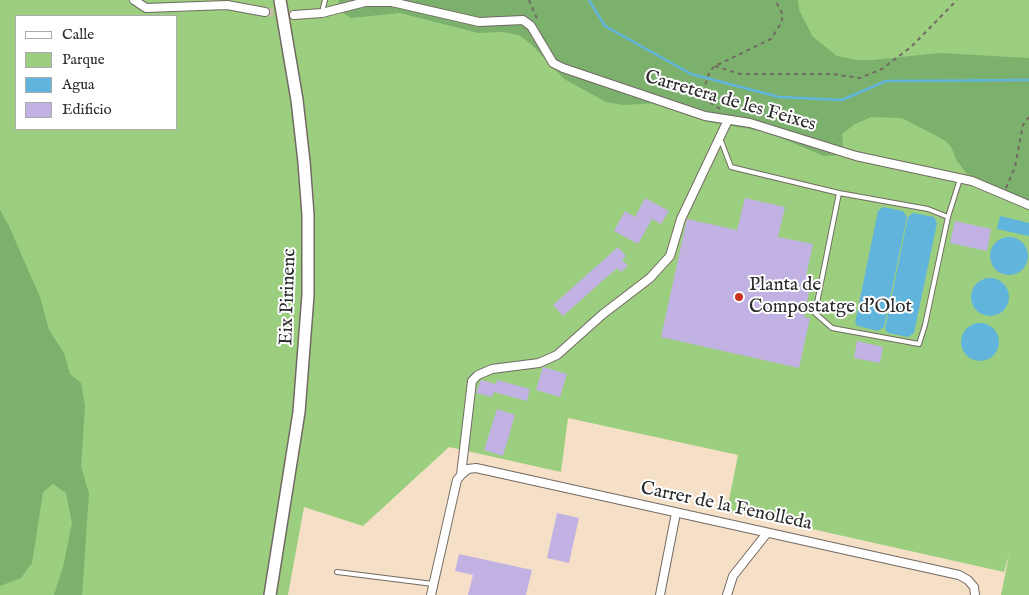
<!DOCTYPE html>
<html>
<head>
<meta charset="utf-8">
<style>
  body { margin:0 }
  #map { position:relative; width:1029px; height:595px; overflow:hidden; background:#f5e0c7; font-family:"IM FELL English",serif }
  canvas { display:block }
  .legend { position:absolute; left:15px; top:15px; width:162px; height:115px; box-sizing:border-box; background:#fff; border:1px solid #aaa; margin:0; padding:6px 9px; list-style:none; font-size:15px; color:#2b2b2b }
  .legend li { display:flex; align-items:center; gap:10px; height:25px }
  .legend b { width:25px; border:1px solid #aaa }
</style>
</head>
<body>
<div id="map">
<canvas width="1029" height="595"></canvas>
<ul class="legend">
<li><b style="height:6px;background:#fff"></b>Calle</li>
<li><b style="height:14px;background:#9bce7e"></b>Parque</li>
<li><b style="height:14px;background:#61b5dd"></b>Agua</li>
<li><b style="height:14px;background:#c2b2e4"></b>Edificio</li>
</ul>
</div>
<script>
const ctx = document.querySelector('canvas').getContext('2d');
ctx.lineJoin = 'round';
function fillPath(path, color) {
  ctx.fillStyle = color;
  ctx.fill(path, 'evenodd');
}
function toPath(rows) {
  const path = new Path2D();
  for (const r of rows) {
    if (r.length === 3) {
      path.moveTo(r[0] + r[2], r[1]);
      path.arc(r[0], r[1], r[2], 0, 2 * Math.PI);
      continue;
    }
    path.moveTo(r[0], r[1]);
    for (let i = 2; i < r.length; i += 2) path.lineTo(r[i], r[i + 1]);
  }
  return path;
}
function stroke(path, color, width, dash) {
  ctx.strokeStyle = color;
  ctx.lineWidth = width;
  ctx.lineCap = dash ? 'butt' : 'round';
  ctx.setLineDash(dash || []);
  ctx.stroke(path);
}
function label(font, color, halo, rows, align = 'center') {
  ctx.font = font + ' "IM FELL English",serif';
  ctx.lineWidth = 4;
  ctx.setLineDash([]);
  ctx.textBaseline = 'middle';
  ctx.strokeStyle = halo;
  ctx.fillStyle = color;
  for (const [text, x, y, turn = 0] of rows) {
    ctx.save();
    ctx.translate(x, y);
    ctx.rotate((+turn || 0) * Math.PI / 180);
    ctx.textAlign = isNaN(turn) ? turn : align;
    if (halo) ctx.strokeText(text, 0, 0);
    ctx.fillText(text, 0, 0);
    ctx.restore();
  }
}
fillPath(toPath([
  [0,0,1029,0,1029,595,1001,595,1009,555,1004,572,727,510,738,455,568,418,561,472,449,447,363,526,304,507,288,595,0,595],
  [16,16,176,16,176,129,16,129]
]), '#9bce7e');
fillPath(toPath([
  [339,0,798,0,799,10,813,37,837,56,856,60,873,60,939,53,1029,58,1029,200,967,174,957,161,951,147,946,141,902,118,871,117,855,124,842,134,843,148,838,155,824,156,767,132,708,122,657,103,623,105,606,102,564,79,531,44,519,35,502,32,478,33,400,13,351,18,338,10],
  [0,210,8,224,40,297,49,330,64,353,70,374,81,383,85,406,81,466,89,494,82,595,54,595,63,567,72,523,66,493,53,484,43,492,32,563,21,578,0,586]
]), '#7cb16d');
fillPath(toPath([
  [883,207,903,211,907,217,884,327,878,331,858,326,855,323,878,211],
  [913,213,934,217,937,223,914,333,908,337,888,333,885,329,908,217],
  [1000,216,1029,223,1029,236,997,229],
  [1009,256,19],
  [990,297,19],
  [980,342,19]
]), '#61b5dd');
stroke(toPath([
  [589,0,605,26,691,74,779,97,842,100,886,81,1029,80]
]), '#61b5dd', 2.5);
fillPath(toPath([
  [645,198,669,211,661,224,652,219,638,244,614,231,625,211,635,217],
  [745,198,785,207,778,237,813,244,806,276,812,277,804,317,810,318,799,368,661,337,687,219,737,230],
  [955,221,991,229,987,251,950,243],
  [618,247,626,256,622,260,628,266,621,272,617,268,563,316,553,305],
  [857,341,883,347,880,363,854,358],
  [543,367,567,374,560,397,536,390],
  [481,380,496,384,497,380,530,389,527,401,494,392,492,397,476,393],
  [497,409,515,415,503,456,484,450],
  [557,513,579,518,569,563,547,558],
  [459,554,532,570,526,595,468,595,473,575,455,571]
]), '#c2b2e4');
stroke(toPath([
  [265,12,294,15]
]), '#cdbca8', 8, [8, 4]);
const service = toPath([
  [322,12,325,0],
  [720,138,731,167,839,193,815,313,832,328,919,344,925,325,948,217,928,209,839,193],
  [948,217,960,179],
  [337,572,433,584]
]);
const minor = toPath([
  [134,0,146,8,227,5,265,12],
  [294,15,322,13,365,2,392,2,479,22,523,20,531,26,553,63,563,68,705,116,750,123,856,156,972,181,1029,205],
  [461,475,468,469,476,468,959,575,968,580,974,587,975,595],
  [431,595,457,480,461,475,472,381,478,375,492,369,539,363,557,355,603,314,650,278,670,256,681,219,728,120],
  [660,595,676,513],
  [727,595,733,576,767,533]
]);
const primary = toPath([
  [270,595,299,412,308,295,308,215,304,162,297,100,280,0]
]);
stroke(service, '#726a62', 6);
stroke(minor, '#726a62', 10);
stroke(primary, '#726a62', 14);
stroke(toPath([
  [529,0,538,21],
  [715,66,740,74,832,74,860,78,882,69,911,47,957,0],
  [720,109,708,101,704,88,710,71,715,66,771,39,781,23,783,15,775,0],
  [1006,188,1015,167,1023,125,1029,117]
]), '#726a62', 2, [4, 4]);
stroke(service, '#fff', 4);
stroke(minor, '#fff', 8);
stroke(primary, '#fff', 11);
for (const [x, y, r, color] of [
  [739,297,5,"#c8321e"]
]) {
  const dot = new Path2D();
  dot.arc(x, y, r, 0, 2 * Math.PI);
  ctx.fillStyle = color;
  ctx.fill(dot);
  stroke(dot, '#fff', 2);
}
label('19px', '#2b2b2b', '#fff', [
  ["Carretera de les Feixes",730,102,16],
  ["Eix Pirinenc",289,297,-88],
  ["Carrer de la Fenolleda",726,507,12]
]);
label('19px', '#2b2b2b', '#fff', [
  ["Planta de",749,286],
  ["Compostatge d'Olot",749,308]
], 'left');
</script>
</body>
</html>
